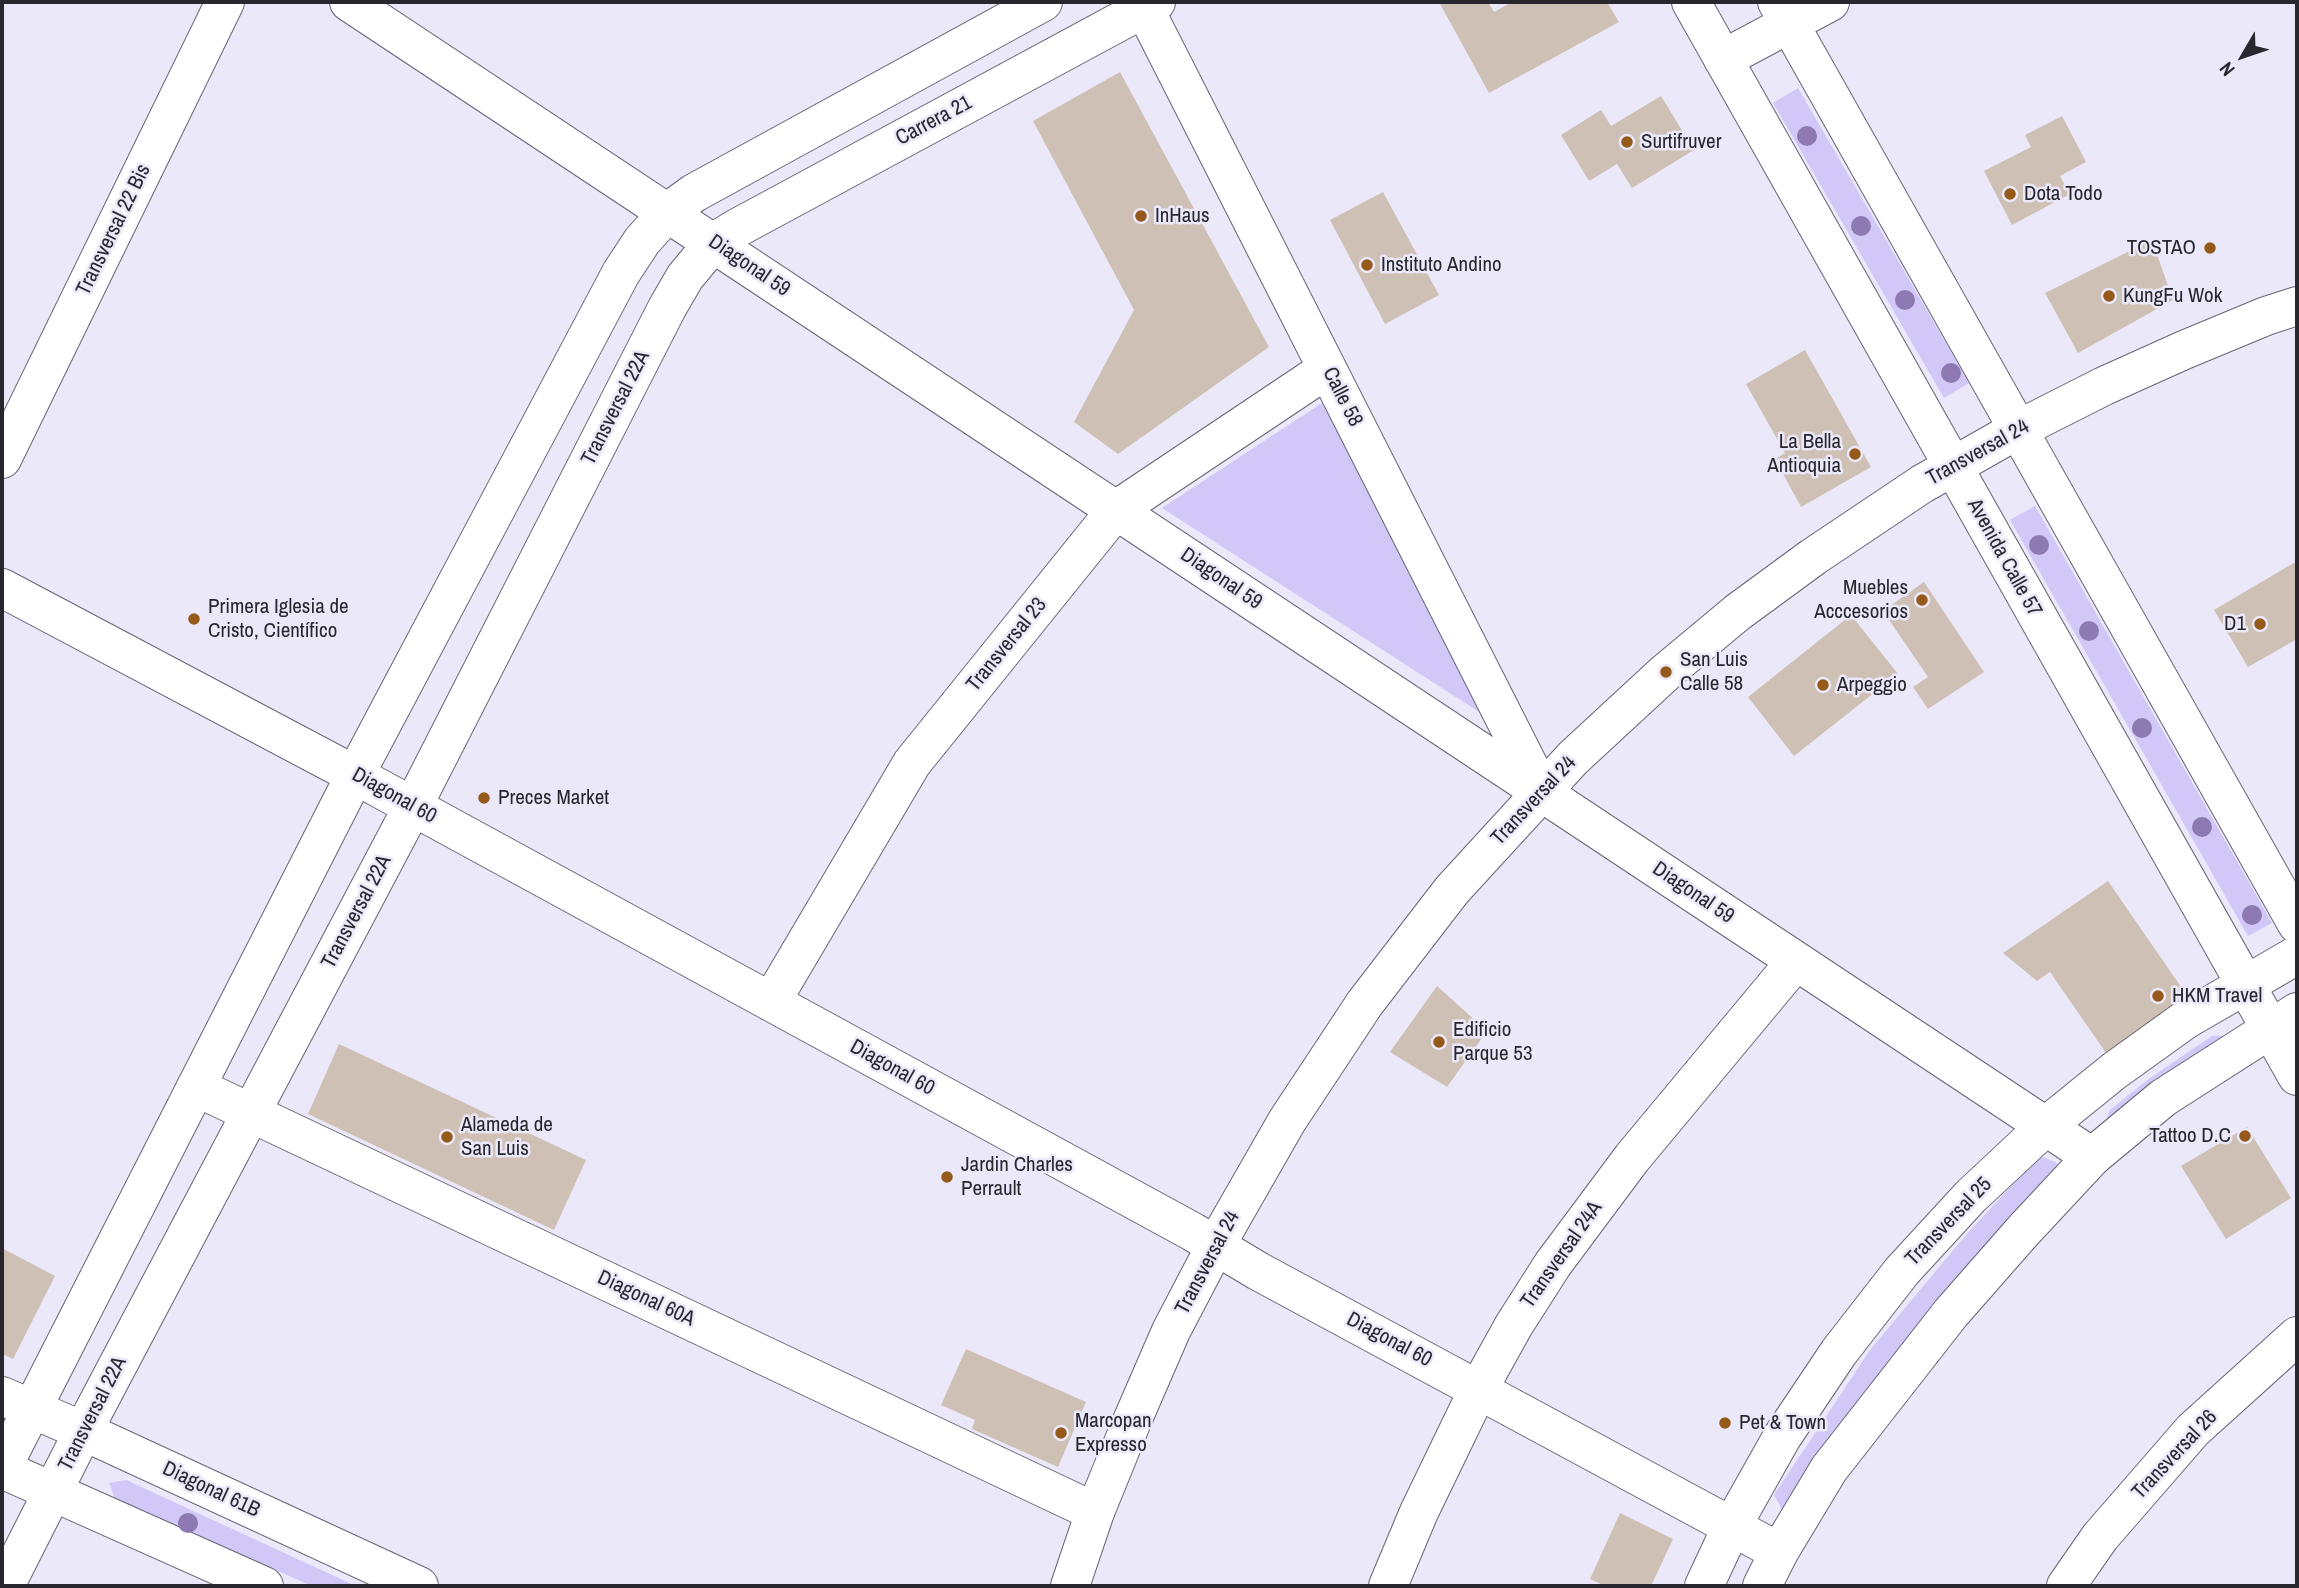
<!DOCTYPE html>
<html>
<head>
<meta charset="utf-8">
<style>
  body { margin:0 }
  #map { position:relative; width:2299px; height:1588px; overflow:hidden; background:#ebe8f9; font-family:"Archivo Narrow",sans-serif }
  canvas { display:block }
  .frame { position:absolute; inset:0; border:4px solid #28272d; pointer-events:none }
  .north { position:absolute; left:2208px; top:21px; width:70px; height:70px; -webkit-text-stroke:5px #ebe8f9; paint-order:stroke; rotate:231deg; font-size:19px; font-weight:700; line-height:28px; text-align:center; color:#28272d }
  .north::after { content:''; display:block; margin:auto; width:24px; height:32px; background:#28272d; clip-path:polygon(50% 0,100% 100%,50% 72%,0 100%) }
</style>
</head>
<body>
<div id="map">
<canvas width="2299" height="1588"></canvas>
<div class="frame"></div>
<div class="north">N</div>
</div>
<script>
const ctx = document.querySelector('canvas').getContext('2d');
ctx.lineJoin = 'round';
function fillPath(path, color) {
  ctx.fillStyle = color;
  ctx.fill(path, 'evenodd');
}
function toPath(rows) {
  const path = new Path2D();
  for (const r of rows) {
    path.moveTo(r[0], r[1]);
    for (let i = 2; i < r.length; i += 2) path.lineTo(r[i], r[i + 1]);
  }
  return path;
}
function stroke(path, color, width, dash) {
  ctx.strokeStyle = color;
  ctx.lineWidth = width;
  ctx.lineCap = dash ? 'butt' : 'round';
  ctx.setLineDash(dash || []);
  ctx.stroke(path);
}
function label(font, color, halo, rows, align = 'center') {
  ctx.font = font + ' "Archivo Narrow",sans-serif';
  ctx.lineWidth = 5;
  ctx.setLineDash([]);
  ctx.textBaseline = 'middle';
  ctx.strokeStyle = halo;
  ctx.fillStyle = color;
  for (const [text, x, y, turn = 0] of rows) {
    ctx.save();
    ctx.translate(x, y);
    ctx.rotate((+turn || 0) * Math.PI / 180);
    ctx.textAlign = isNaN(turn) ? turn : align;
    if (halo) ctx.strokeText(text, 0, 0);
    ctx.fillText(text, 0, 0);
    ctx.restore();
  }
}
fillPath(toPath([
  [1798,88,1969,383,1944,398,1773,103],
  [1322,403,1487,717,1162,508],
  [2035,506,2272,923,2248,936,2010,520],
  [2212,1036,2223,1036,2224,1041,2111,1124,2107,1118,2110,1110,2150,1078],
  [2039,1156,2056,1162,2061,1173,1783,1511,1774,1495,1870,1350,1966,1235],
  [126,1480,356,1586,312,1586,115,1499,109,1483]
]), '#d1c8f7');
fillPath(toPath([
  [1439,2,1488,2,1494,12,1512,2,1607,2,1619,22,1489,93],
  [1120,72,1269,347,1118,454,1074,422,1134,310,1033,121],
  [1661,96,1694,150,1632,188,1617,164,1589,181,1561,135,1601,110,1611,126],
  [2062,116,2086,162,2060,176,2070,194,2012,225,1984,171,2031,147,2025,135],
  [1383,192,1439,295,1385,324,1330,220],
  [2152,240,2173,300,2078,353,2045,293],
  [1805,350,1871,467,1801,507,1775,459,1785,453,1746,384],
  [2297,561,2297,639,2248,667,2214,610],
  [1924,582,1984,672,1928,709,1913,687,1928,677,1883,611],
  [1851,615,1898,674,1794,756,1748,697],
  [2108,881,2188,997,2106,1053,2050,972,2037,981,2003,953],
  [1437,986,1487,1031,1447,1087,1390,1052],
  [339,1044,586,1160,554,1230,308,1114],
  [2247,1127,2291,1198,2226,1239,2181,1166],
  [2,1248,55,1276,13,1359,2,1354],
  [966,1349,1086,1402,1058,1467,972,1429,975,1420,941,1405],
  [1620,1513,1673,1539,1651,1586,1605,1586,1590,1579]
]), '#cec0b4');
const minor = toPath([
  [349,2,2092,1157],
  [1141,2,1541,790],
  [1723,59,1830,2],
  [2,459,225,2],
  [355,775,1193,1232,1258,1271,1779,1552],
  [771,1002,912,763,1116,510,1327,369],
  [196,1087,1095,1512],
  [1388,1586,1419,1512,1479,1388,1514,1325,1553,1264,1632,1158,1796,961],
  [2066,1586,2100,1537,2193,1430,2297,1336]
]);
const tertiary = toPath([
  [2,588,355,775],
  [2,1396,83,1431,419,1586],
  [2,1468,355,775,621,273,642,241,668,212,694,193,1043,2],
  [2,1469,264,1586],
  [5,1586,91,1416,413,806,667,308,685,277,714,242,737,228,1156,2],
  [1704,1586,1732,1526,1782,1437,1839,1352,1902,1271,1971,1196,2046,1126,2114,1071,2185,1020,2297,955],
  [1762,1586,1779,1552,1829,1469,1951,1313,2023,1231,2092,1157,2163,1098,2297,1012]
]);
const secondary = toPath([
  [1691,2,2297,1076],
  [1777,2,2297,924],
  [1070,1586,1095,1512,1132,1421,1171,1331,1216,1245,1287,1121,1365,1003,1452,890,1573,758,1666,672,1738,612,1813,557,1922,484,2017,430,2104,386,2184,350,2266,316,2297,306]
]);
stroke(minor, '#686574', 40);
stroke(tertiary, '#686574', 40);
stroke(secondary, '#686574', 40);
stroke(minor, '#fff', 38);
stroke(tertiary, '#fff', 38);
stroke(secondary, '#fff', 38);
ctx.fillStyle = '#8d7ab3';
for (const [x, y] of [
  [1807,136],
  [1861,226],
  [1905,300],
  [1951,373],
  [2039,545],
  [2089,631],
  [2142,728],
  [2202,827],
  [2252,915],
  [188,1523]
]) {
  ctx.beginPath();
  ctx.arc(x, y, 10, 0, 2 * Math.PI);
  ctx.fill();
}
for (const [x, y, r, color] of [
  [1627,142,7,"#955a19"],
  [2010,194,7,"#955a19"],
  [1141,216,7,"#955a19"],
  [2210,248,7,"#955a19"],
  [1367,265,7,"#955a19"],
  [2109,296,7,"#955a19"],
  [1855,454,7,"#955a19"],
  [1922,600,7,"#955a19"],
  [194,619,7,"#955a19"],
  [2260,624,7,"#955a19"],
  [1666,672,7,"#955a19"],
  [1823,685,7,"#955a19"],
  [484,798,7,"#955a19"],
  [2158,996,7,"#955a19"],
  [1439,1042,7,"#955a19"],
  [2245,1136,7,"#955a19"],
  [447,1137,7,"#955a19"],
  [947,1177,7,"#955a19"],
  [1725,1423,7,"#955a19"],
  [1061,1433,7,"#955a19"]
]) {
  const dot = new Path2D();
  dot.arc(x, y, r, 0, 2 * Math.PI);
  ctx.fillStyle = color;
  ctx.fill(dot);
  stroke(dot, '#ebe8f9', 2.5);
}
label('21px', '#28272d', '#ebe8f9', [
  ["Carrera 21",934,121,-28],
  ["Transversal 22 Bis",114,230,-64],
  ["Diagonal 59",749,266,34],
  ["Calle 58",1342,397,63],
  ["Transversal 22A",616,408,-63],
  ["Transversal 24",1978,453,-29],
  ["Avenida Calle 57",2004,558,61],
  ["Diagonal 59",1221,579,34],
  ["Transversal 23",1007,645,-51],
  ["Diagonal 60",394,796,29],
  ["Transversal 24",1534,801,-47],
  ["Diagonal 59",1693,893,34],
  ["Transversal 22A",357,912,-62],
  ["Diagonal 60",892,1068,29],
  ["Transversal 25",1949,1222,-46],
  ["Transversal 24A",1562,1255,-55],
  ["Transversal 24",1208,1263,-62],
  ["Diagonal 60A",646,1299,25],
  ["Diagonal 60",1389,1340,28],
  ["Transversal 22A",93,1414,-63],
  ["Transversal 26",2175,1455,-47],
  ["Diagonal 61B",211,1490,25]
]);
label('21px', '#28272d', '#ebe8f9', [
  ["Surtifruver",1641,142],
  ["Dota Todo",2024,194],
  ["InHaus",1155,216],
  ["TOSTAO",2196,248,"right"],
  ["Instituto Andino",1381,265],
  ["KungFu Wok",2123,296],
  ["La Bella",1841,442,"right"],
  ["Antioquia",1841,466,"right"],
  ["Muebles",1908,588,"right"],
  ["Acccesorios",1908,612,"right"],
  ["Primera Iglesia de",208,607],
  ["Cristo, Científico",208,631],
  ["D1",2246,624,"right"],
  ["San Luis",1680,660],
  ["Calle 58",1680,684],
  ["Arpeggio",1837,685],
  ["Preces Market",498,798],
  ["HKM Travel",2172,996],
  ["Edificio",1453,1030],
  ["Parque 53",1453,1054],
  ["Alameda de",461,1125],
  ["San Luis",461,1149],
  ["Tattoo D.C",2231,1136,"right"],
  ["Jardin Charles",961,1165],
  ["Perrault",961,1189],
  ["Marcopan",1075,1421],
  ["Expresso",1075,1445],
  ["Pet & Town",1739,1423]
], 'left');
</script>
</body>
</html>
